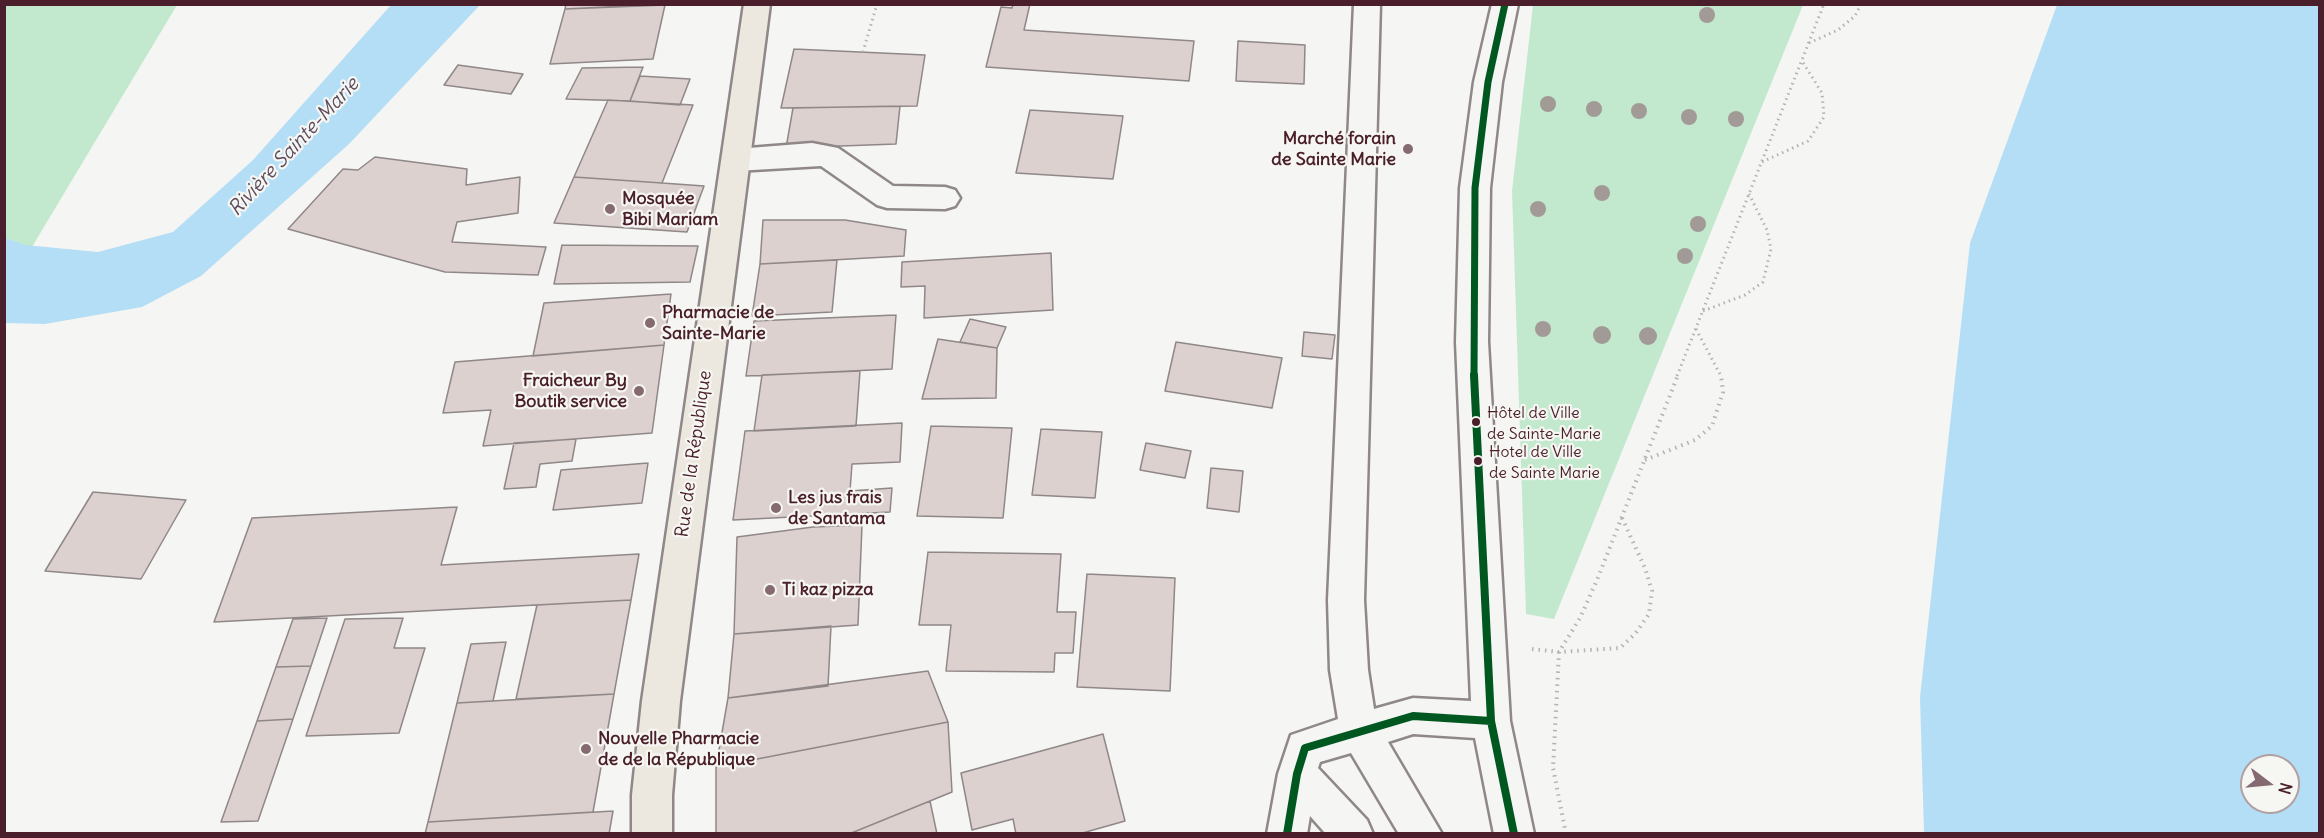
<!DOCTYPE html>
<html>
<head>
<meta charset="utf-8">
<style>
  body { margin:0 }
  #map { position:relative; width:2324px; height:838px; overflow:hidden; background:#f5f5f3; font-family:Delius,sans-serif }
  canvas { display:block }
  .frame { position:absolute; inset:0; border:6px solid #4a1f2b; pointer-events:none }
  .north { position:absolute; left:2240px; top:754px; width:60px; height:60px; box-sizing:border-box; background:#f6f6f2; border:2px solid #b1a0a2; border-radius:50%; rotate:106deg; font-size:16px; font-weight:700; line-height:24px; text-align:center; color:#4a1f2b }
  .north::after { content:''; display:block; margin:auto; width:21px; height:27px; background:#866a71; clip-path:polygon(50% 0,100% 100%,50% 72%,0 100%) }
</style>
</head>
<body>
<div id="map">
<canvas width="2324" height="838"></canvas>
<div class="frame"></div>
<div class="north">N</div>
</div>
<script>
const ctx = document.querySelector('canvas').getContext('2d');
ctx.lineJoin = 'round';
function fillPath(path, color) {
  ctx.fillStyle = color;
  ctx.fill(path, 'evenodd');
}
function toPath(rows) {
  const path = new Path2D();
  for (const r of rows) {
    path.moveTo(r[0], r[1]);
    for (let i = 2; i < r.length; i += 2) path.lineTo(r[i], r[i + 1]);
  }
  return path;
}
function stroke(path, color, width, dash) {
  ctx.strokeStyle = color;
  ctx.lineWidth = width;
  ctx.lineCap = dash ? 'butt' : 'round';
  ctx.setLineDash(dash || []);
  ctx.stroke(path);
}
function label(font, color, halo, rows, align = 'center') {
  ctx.font = font + ' Delius,sans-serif';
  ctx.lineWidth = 4.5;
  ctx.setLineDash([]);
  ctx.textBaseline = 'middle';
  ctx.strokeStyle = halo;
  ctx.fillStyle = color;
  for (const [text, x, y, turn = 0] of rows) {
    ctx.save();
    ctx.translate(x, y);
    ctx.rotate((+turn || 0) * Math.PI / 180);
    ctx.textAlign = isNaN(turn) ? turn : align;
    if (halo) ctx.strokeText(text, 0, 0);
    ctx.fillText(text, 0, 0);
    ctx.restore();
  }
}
fillPath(toPath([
  [5,5,177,5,5,292],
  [1533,5,1803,5,1554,619,1526,614,1512,191]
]), '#c2e9cd');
fillPath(toPath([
  [391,5,480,5,349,144,201,276,142,307,45,324,5,323,5,238,25,245,98,252,173,232,253,160],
  [2057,5,2319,5,2319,833,1924,833,1920,697,1970,243],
  [2252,766,2288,766,2288,802,2252,802]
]), '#b3def6');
const building = toPath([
  [566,4,665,4,565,9,566,4],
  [1013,4,1030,4,1024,30,1194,41,1189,81,986,67,1001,7,1012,8,1013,4],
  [665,5,653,59,550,64,565,9,665,5],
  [1238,41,1305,45,1304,84,1236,81,1238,41],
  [794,49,925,55,917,106,781,108,794,49],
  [458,65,523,74,511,94,444,85,458,65],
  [643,67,630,101,566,99,582,68,643,67],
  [640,76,690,79,680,105,630,101,640,76],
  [608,100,693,105,662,183,574,177,608,100],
  [900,106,896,144,786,148,793,108,900,106],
  [1030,110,1123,116,1113,179,1016,173,1030,110],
  [375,157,467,169,466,185,520,177,518,213,457,222,452,242,546,247,538,275,445,272,288,229,343,169,358,170,375,157],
  [574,177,662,183,704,186,687,232,554,223,574,177],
  [763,220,845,220,906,230,904,256,760,264,763,220],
  [562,245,698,246,690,282,554,284,562,245],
  [1051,253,1053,310,924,318,925,286,901,287,902,262,1051,253],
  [837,260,832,312,752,316,760,264,837,260],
  [671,294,664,345,533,356,544,303,671,294],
  [896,315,892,369,746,376,754,321,896,315],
  [970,319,1006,327,997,348,960,342,970,319],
  [1304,332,1335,335,1332,359,1302,356,1304,332],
  [938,339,997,348,996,398,922,399,938,339],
  [1176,342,1282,358,1272,408,1165,391,1176,342],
  [664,345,652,433,483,446,491,410,443,413,455,362,664,345],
  [860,371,856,426,754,431,762,375,860,371],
  [902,423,900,462,852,464,850,491,892,488,890,512,733,520,745,431,902,423],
  [931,426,1012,428,1003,518,917,516,931,426],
  [1041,429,1102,432,1095,498,1032,495,1041,429],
  [576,439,572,461,540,464,536,487,504,489,514,443,576,439],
  [1146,443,1191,451,1185,478,1140,470,1146,443],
  [648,463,642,503,553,510,561,470,648,463],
  [1211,468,1243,471,1239,512,1207,508,1211,468],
  [93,492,186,500,141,579,45,571,93,492],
  [457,507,441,565,639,554,631,600,214,622,252,518,457,507],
  [862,525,858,625,734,634,737,537,813,527,862,525],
  [928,552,1061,554,1057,612,1076,612,1073,653,1055,653,1054,672,946,671,951,625,919,625,928,552],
  [1087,574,1175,578,1170,691,1077,687,1087,574],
  [631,600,614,694,516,699,537,605,631,600],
  [327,618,311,666,276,667,293,619,327,618],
  [403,618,394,648,425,648,399,733,306,736,345,619,403,618],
  [831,626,828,686,728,698,734,634,831,626],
  [506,642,493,701,457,703,471,644,506,642],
  [311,666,293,719,257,721,276,667,311,666],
  [928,671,948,722,716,767,728,698,928,671],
  [614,694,593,812,428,822,457,703,614,694],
  [293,719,258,821,221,822,257,721,293,719],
  [948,722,952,792,849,834,716,834,716,767,948,722],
  [1103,734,1125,821,1079,834,1016,834,1013,819,972,830,961,773,1103,734],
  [930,801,937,834,849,834,930,801],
  [613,811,609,834,425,834,428,822,613,811]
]);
fillPath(building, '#dcd1cf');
stroke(building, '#8f8788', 1.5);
const minor = toPath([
  [1354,4,1380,4,1364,600,1368,670,1374,709,1413,698,1471,701,1456,342,1460,188,1474,82,1492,4,1518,4,1502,82,1490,188,1488,342,1510,721,1534,834,1494,834,1475,738,1413,734,1388,742,1442,834,1399,834,1351,753,1320,762,1318,768,1367,820,1373,834,1326,834,1310,816,1307,834,1267,834,1278,774,1291,735,1338,719,1330,670,1328,600,1354,4],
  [812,143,838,148,893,186,945,187,955,190,960,198,955,206,945,209,887,208,877,205,821,166,736,171,726,168,722,160,726,152,736,149,812,143]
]);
const major = toPath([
  [744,4,770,4,680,701,672,795,672,834,632,834,632,795,642,701,744,4]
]);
stroke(minor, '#8f8788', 5);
stroke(major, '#8f8788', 5);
stroke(toPath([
  [1809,43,1838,30,1855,16,1861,4],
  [863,52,877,4],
  [1762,162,1808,141,1824,117,1822,93,1802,61],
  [1703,311,1745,295,1763,282,1771,249,1767,230,1749,194],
  [1696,329,1721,376],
  [1677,376,1824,4]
]), '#b6b2b2', 3, [1.5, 4]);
stroke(toPath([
  [1645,460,1695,440,1712,426,1723,392,1721,375],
  [1532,649,1559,652,1620,648,1635,634,1649,614,1652,591,1645,568,1622,518],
  [1566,834,1553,768,1559,652,1580,618,1597,580,1678,375]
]), '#b6b2b2', 4, [1.5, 5]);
fillPath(minor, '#f5f5f3');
fillPath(major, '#ece8df');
stroke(toPath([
  [1474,376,1475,188,1488,82,1505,4]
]), '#005820', 7);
stroke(toPath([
  [1474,375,1491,721,1514,834],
  [1287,834,1297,774,1305,748,1413,716,1491,721]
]), '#005820', 8);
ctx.fillStyle = '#a29a97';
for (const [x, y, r] of [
  [1707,15,8],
  [1548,104,8],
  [1594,109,8],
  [1639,111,8],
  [1689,117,8],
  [1736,119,8],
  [1602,193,8],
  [1538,209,8],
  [1698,224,8],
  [1685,256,8],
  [1543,329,8],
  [1602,335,9],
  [1648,336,9]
]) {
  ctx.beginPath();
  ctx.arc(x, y, r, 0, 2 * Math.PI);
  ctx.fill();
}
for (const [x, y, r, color] of [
  [1408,149,6,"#866a71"],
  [610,209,6,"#866a71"],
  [650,323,6,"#866a71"],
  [639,391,6,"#866a71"],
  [1476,422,5,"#4a1f2b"],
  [1478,461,5,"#4a1f2b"],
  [776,508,6,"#866a71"],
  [770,590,6,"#866a71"],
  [586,749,6,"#866a71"]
]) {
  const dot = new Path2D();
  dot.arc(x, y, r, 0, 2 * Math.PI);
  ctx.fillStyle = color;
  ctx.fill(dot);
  stroke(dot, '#f6f6f2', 2);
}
label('16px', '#4a1f2b', '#f6f6f2', [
  ["Hôtel de Ville",1487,413],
  ["de Sainte-Marie",1487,434],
  ["Hotel de Ville",1489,452],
  ["de Sainte Marie",1489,473]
], 'left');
label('bold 18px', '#4a1f2b', '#f6f6f2', [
  ["Marché forain",1396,139,"right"],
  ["de Sainte Marie",1396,160,"right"],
  ["Mosquée",622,199],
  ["Bibi Mariam",622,220],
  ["Pharmacie de",662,313],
  ["Sainte-Marie",662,334],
  ["Fraicheur By",627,381,"right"],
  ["Boutik service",627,402,"right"],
  ["Les jus frais",788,498],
  ["de Santama",788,519],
  ["Ti kaz pizza",782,590],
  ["Nouvelle Pharmacie",598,739],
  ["de de la République",598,760]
], 'left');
label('18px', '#4a1f2b', '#f6f6f2', [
  ["Rue de la République",694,454,-82]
]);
label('italic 20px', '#5d4c5e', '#f6f6f2', [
  ["Rivière Sainte-Marie",294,147,-47]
]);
</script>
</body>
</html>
